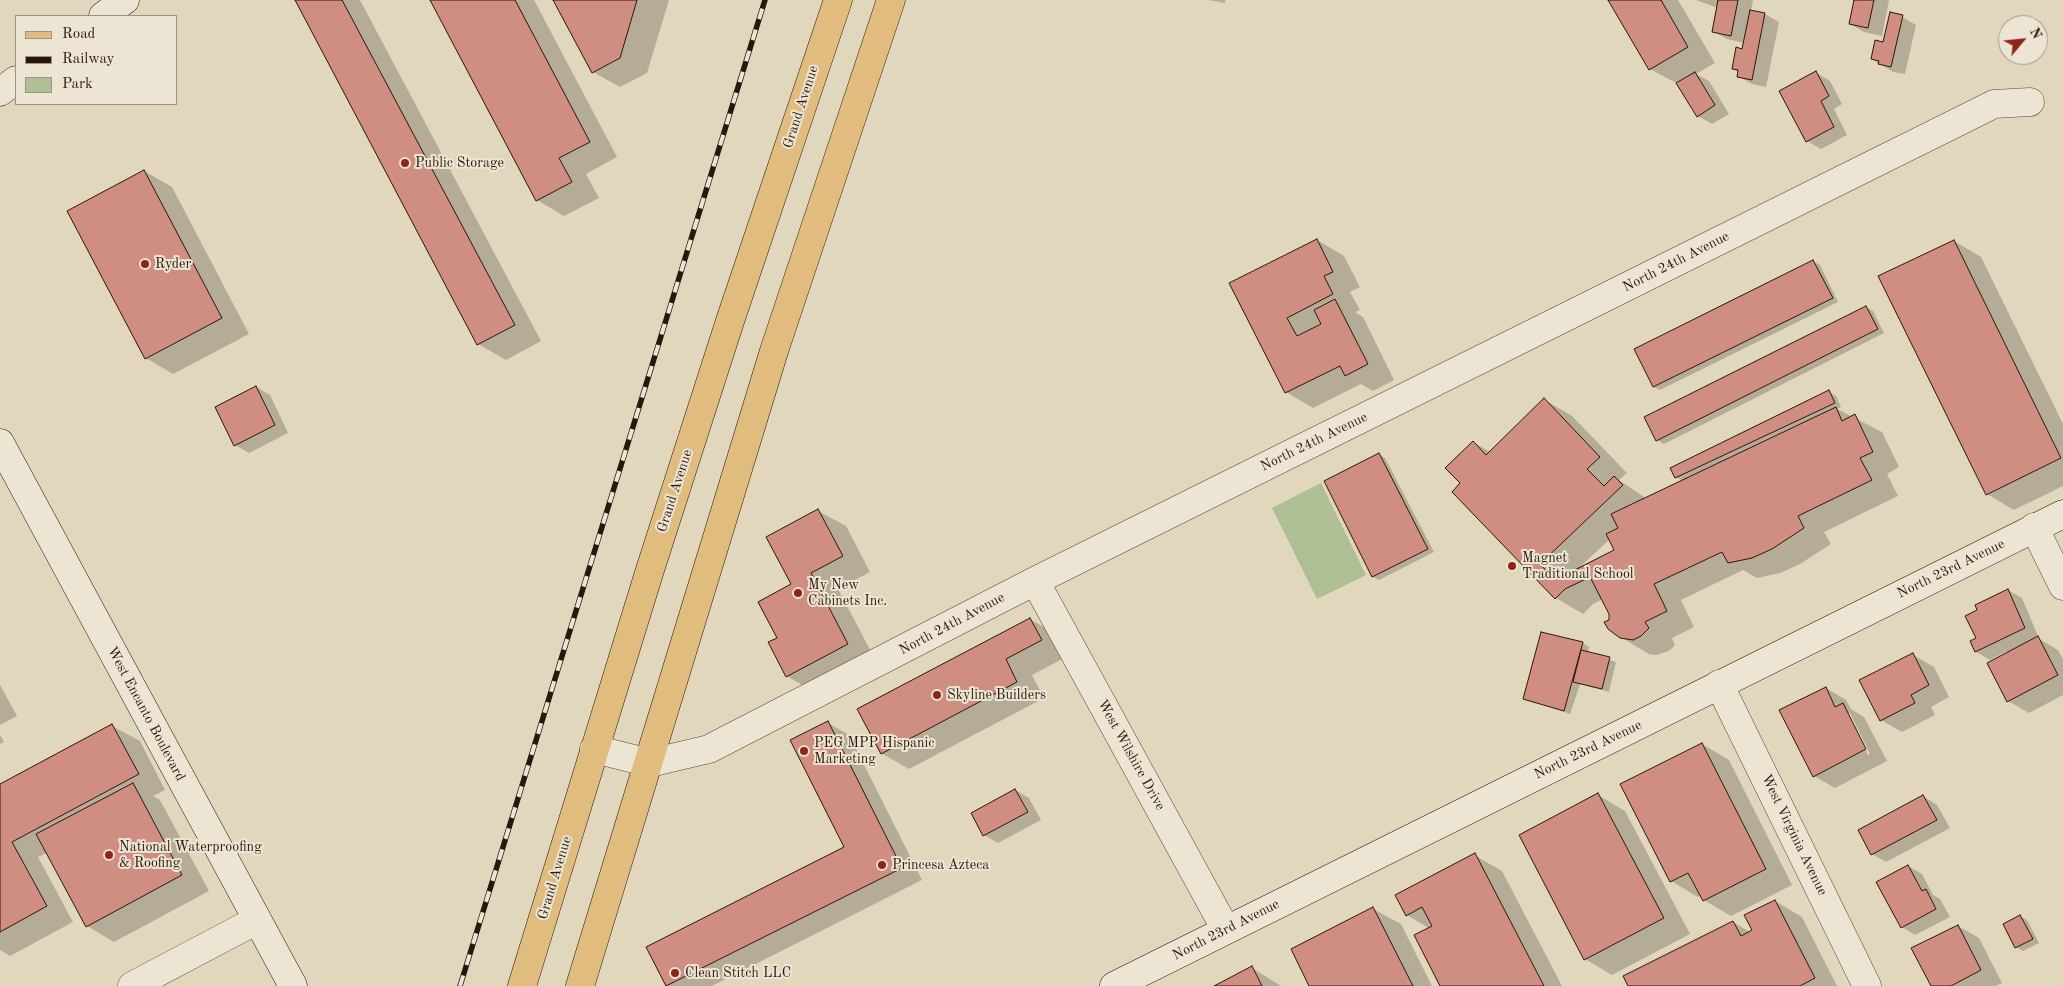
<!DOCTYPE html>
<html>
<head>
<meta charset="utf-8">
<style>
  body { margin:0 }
  #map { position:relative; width:2063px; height:986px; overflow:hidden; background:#e1d7bd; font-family:"Old Standard TT",serif }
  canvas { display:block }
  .legend { position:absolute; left:15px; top:15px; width:162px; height:90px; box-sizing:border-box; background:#ece5d4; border:1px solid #9f9284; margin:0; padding:6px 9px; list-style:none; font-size:15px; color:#2c160b }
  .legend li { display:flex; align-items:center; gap:10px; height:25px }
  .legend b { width:25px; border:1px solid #9f9284 }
  .north { position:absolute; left:1998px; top:15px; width:50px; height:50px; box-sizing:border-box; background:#ece5d4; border:1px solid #9f9284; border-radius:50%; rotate:62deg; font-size:14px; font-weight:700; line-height:20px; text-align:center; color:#2c160b }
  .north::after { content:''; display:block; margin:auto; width:18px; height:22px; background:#8f2418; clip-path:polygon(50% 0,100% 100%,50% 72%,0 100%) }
</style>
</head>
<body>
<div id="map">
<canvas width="2063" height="986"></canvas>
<ul class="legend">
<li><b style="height:6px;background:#e0bc7e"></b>Road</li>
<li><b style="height:6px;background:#2c160b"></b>Railway</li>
<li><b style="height:14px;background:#aebf95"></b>Park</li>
</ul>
<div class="north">N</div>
</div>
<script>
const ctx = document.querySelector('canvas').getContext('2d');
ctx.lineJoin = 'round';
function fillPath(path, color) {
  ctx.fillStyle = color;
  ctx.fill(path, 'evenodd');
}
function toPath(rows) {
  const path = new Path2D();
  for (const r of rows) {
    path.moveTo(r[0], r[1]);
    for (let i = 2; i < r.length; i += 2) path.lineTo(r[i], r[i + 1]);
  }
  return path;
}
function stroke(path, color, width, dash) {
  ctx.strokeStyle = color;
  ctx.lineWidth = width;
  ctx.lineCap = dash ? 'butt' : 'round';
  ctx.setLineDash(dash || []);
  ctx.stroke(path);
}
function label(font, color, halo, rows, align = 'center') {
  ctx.font = font + ' "Old Standard TT",serif';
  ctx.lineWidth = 4;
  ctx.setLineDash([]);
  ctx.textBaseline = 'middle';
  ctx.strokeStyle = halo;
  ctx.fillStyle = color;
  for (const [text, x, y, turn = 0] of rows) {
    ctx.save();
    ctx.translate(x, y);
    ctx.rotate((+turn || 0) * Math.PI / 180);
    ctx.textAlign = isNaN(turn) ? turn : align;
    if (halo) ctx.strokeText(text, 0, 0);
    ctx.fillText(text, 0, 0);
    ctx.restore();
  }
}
fillPath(toPath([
  [1321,483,1366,575,1317,599,1272,508]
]), '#aebf95');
fillPath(toPath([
  [299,0,360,0,541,341,506,360,478,344,297,1],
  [431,0,534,0,617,157,586,174,599,198,564,216,537,200],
  [554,0,669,0,647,73,620,87,593,72],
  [1208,0,1225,0,1225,3],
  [1610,0,1678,0,1715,63,1696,74,1709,81,1729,114,1712,124,1698,116,1678,84,1650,69],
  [1696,0,1753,0,1751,11,1765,14,1779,22,1766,87,1752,84,1738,76,1739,72,1733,68,1745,43,1727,39,1713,31,1718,8],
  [1856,0,1889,0,1882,36,1864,32,1850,24],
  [1902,17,1916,25,1905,74,1893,72,1872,59],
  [1816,73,1830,81,1842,104,1834,109,1847,135,1821,149,1807,141],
  [144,171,172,187,249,334,173,374,146,358],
  [1317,240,1344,256,1360,287,1350,292,1360,310,1355,312,1363,317,1394,380,1373,391,1361,384,1313,408,1286,392,1231,284],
  [1954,241,1981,257,2063,424,2063,486,2014,510,1987,494],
  [1813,261,1820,265,1838,302,1660,390,1654,387],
  [1866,307,1873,311,1884,333,1664,444,1657,440],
  [256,387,270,395,288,433,249,453,235,445],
  [1829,392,1836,396,1841,407,1837,409,1882,432,1899,467,1887,474,1898,496,1824,532,1831,544,1800,564,1780,573,1757,578,1743,570,1681,600,1694,627,1672,638,1675,645,1669,651,1656,655,1649,654,1612,632,1606,622,1610,620,1610,614,1603,599,1593,604,1583,614,1556,598,1462,483,1473,442,1490,452,1545,400,1572,416,1627,473,1619,480,1647,499,1683,481,1676,477],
  [1610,539,1616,550,1580,567],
  [1379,454,1385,458,1434,552,1379,580,1373,577],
  [818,511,846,526,870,572,838,589,875,659,814,692,787,676,779,638,793,584],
  [2008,590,2022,598,2038,636,2036,637,2058,650,2063,659,2063,695,2029,713,2008,701,2007,651,1990,660,1976,652,1972,642,1978,639,1979,610],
  [1030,619,1057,635,1068,656,1032,675,1044,698,909,769,881,753],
  [1542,634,1583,643,1589,647,1588,653,1616,662,1609,692,1580,684,1570,714,1524,698],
  [1913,655,1934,667,1949,697,1931,707,1935,715,1902,732,1881,720],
  [0,685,17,716,0,725],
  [1826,688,1846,700,1851,709,1864,717,1887,761,1835,788,1814,776],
  [1847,713,1850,713,1870,754,1868,755],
  [828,723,849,735,922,880,712,986,667,986,648,948,846,848],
  [112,726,140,741,165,790,153,796,160,800,209,891,114,942,87,926,47,853,38,857,73,922,10,956,0,950,0,786],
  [0,735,4,742,0,744],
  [1702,744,1729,760,1792,885,1731,916,1704,900,1701,895,1698,897,1671,881],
  [1015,790,1029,798,1041,820,998,843,984,835],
  [1598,795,1625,811,1690,934,1612,975,1585,959],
  [1923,796,1937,805,1950,828,1886,862,1872,854],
  [1474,855,1502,871,1562,986,1442,986,1430,929,1407,915],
  [1908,866,1922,874,1933,895,1940,899,1950,917,1915,935,1902,927],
  [1775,901,1802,917,1837,986,1629,986,1733,922,1750,932],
  [1373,909,1401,924,1432,986,1311,986],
  [2020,916,2027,920,2039,943,2023,951,2016,947,2004,925],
  [1958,926,1979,938,2002,983,1995,986,1932,986],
  [1252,968,1281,986,1216,986]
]), '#0003');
const building = toPath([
  [295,0,342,0,515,325,477,345,295,0],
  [430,0,515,0,590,142,559,158,572,182,536,201,430,0],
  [553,0,637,0,620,58,592,73,553,0],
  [1608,0,1661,0,1688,47,1649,70,1608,0],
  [1718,0,1738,0,1731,36,1712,32,1718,0],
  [1854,0,1874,0,1868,28,1849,24,1854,0],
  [1750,10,1765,13,1752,80,1737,77,1738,70,1732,69,1736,47,1742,49,1750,10],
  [1890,12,1903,15,1891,67,1878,64,1879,61,1871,59,1875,40,1883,42,1890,12],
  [1816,71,1829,96,1821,101,1834,127,1806,142,1779,91,1816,71],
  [1695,72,1715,105,1697,117,1676,83,1695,72],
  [144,170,222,318,145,359,67,211,144,170],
  [1317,239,1333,272,1324,276,1333,294,1287,318,1297,336,1321,324,1314,310,1335,299,1368,364,1345,376,1340,366,1285,393,1229,283,1317,239],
  [1954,240,2061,458,1986,495,1878,276,1954,240],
  [1813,260,1833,298,1653,387,1634,349,1813,260],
  [1866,306,1878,329,1656,441,1644,417,1866,306],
  [256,386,275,425,234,446,215,407,256,386],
  [1829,390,1835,403,1675,478,1670,468,1829,390],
  [1544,398,1600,457,1587,469,1604,486,1614,476,1623,485,1540,564,1555,580,1614,550,1606,534,1618,528,1611,514,1836,407,1842,421,1855,414,1873,452,1860,458,1872,480,1798,516,1804,528,1772,549,1752,558,1728,563,1722,552,1654,584,1667,611,1645,622,1649,628,1641,636,1633,640,1620,638,1608,629,1604,622,1609,620,1609,614,1590,577,1565,589,1555,599,1452,492,1460,483,1445,468,1473,441,1486,455,1544,398],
  [1379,453,1428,549,1372,577,1324,481,1379,453],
  [818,509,843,556,811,573,848,644,786,677,768,642,777,638,758,602,791,584,766,537,818,509],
  [2008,589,2025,628,1975,652,1970,641,1976,638,1965,616,1977,610,1975,605,2008,589],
  [1030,618,1042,640,1006,659,1017,682,881,754,857,709,1030,618],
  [1541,632,1583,642,1564,711,1523,699,1541,632],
  [2038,636,2058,675,2007,702,1987,663,2038,636],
  [1581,650,1610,657,1602,689,1573,682,1581,650],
  [1913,653,1929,685,1911,695,1915,703,1880,721,1859,680,1913,653],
  [1826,687,1835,707,1843,703,1866,749,1813,777,1779,710,1826,687],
  [828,721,902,868,666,986,646,947,844,847,790,740,828,721],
  [112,724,139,774,12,842,47,906,0,932,0,784,112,724],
  [1702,743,1766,869,1703,901,1688,873,1670,882,1620,784,1702,743],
  [133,783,182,875,86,927,36,834,133,783],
  [1015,789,1028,812,983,836,971,813,1015,789],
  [1598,793,1664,918,1584,960,1519,835,1598,793],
  [1923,795,1937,820,1871,855,1858,830,1923,795],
  [1475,853,1544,986,1440,986,1414,935,1432,926,1422,907,1406,916,1395,895,1475,853],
  [1908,865,1922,891,1926,889,1936,909,1901,928,1876,882,1908,865],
  [1775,900,1815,978,1800,986,1628,986,1623,976,1733,921,1741,936,1752,930,1744,915,1775,900],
  [1373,907,1413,986,1309,986,1291,949,1373,907],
  [2020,915,2033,939,2015,948,2003,924,2020,915],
  [1958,925,1981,970,1951,986,1931,986,1911,948,1958,925],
  [1252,966,1262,986,1214,986,1252,966]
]);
fillPath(building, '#cf8e81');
stroke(building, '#2c160b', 1);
const street = toPath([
  [2034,527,2063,586],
  [1035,581,1226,930],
  [1719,684,1867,986],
  [594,749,650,763,709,749,1035,581,1994,104,2030,102],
  [132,986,257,920]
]);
const secondary = toPath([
  [103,16,125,0],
  [0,92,16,80],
  [0,443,293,986],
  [1114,986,2063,514]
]);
const primary = toPath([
  [522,986,649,573,730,321,838,0],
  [580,986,774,351,891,0]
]);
stroke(street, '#594638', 29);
stroke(secondary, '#2c160b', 29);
stroke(primary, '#2c160b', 29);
stroke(street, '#ece5d4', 28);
stroke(secondary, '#ece5d4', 28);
stroke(primary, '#e0bc7e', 28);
const rail = toPath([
  [460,986,765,0]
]);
stroke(rail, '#2c160b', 5.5);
stroke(rail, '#ece5d4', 4, [11]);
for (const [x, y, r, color] of [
  [405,163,5,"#8f2418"],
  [145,264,5,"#8f2418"],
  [1512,566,5,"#8f2418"],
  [798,593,5,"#8f2418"],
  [937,695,5,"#8f2418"],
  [804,751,5,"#8f2418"],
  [109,855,5,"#8f2418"],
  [882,865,5,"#8f2418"],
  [675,973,5,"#8f2418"]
]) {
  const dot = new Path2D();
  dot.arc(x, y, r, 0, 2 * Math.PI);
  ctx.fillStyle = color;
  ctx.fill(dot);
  stroke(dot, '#ece5d4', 2);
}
label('14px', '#2c160b', '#ece5d4', [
  ["Grand Avenue",801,107,-72],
  ["North 24th Avenue",1676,262,-27],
  ["North 24th Avenue",1314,442,-26],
  ["Grand Avenue",675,491,-72],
  ["North 23rd Avenue",1951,569,-26],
  ["North 24th Avenue",952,624,-28],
  ["West Encanto Boulevard",146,714,62],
  ["North 23rd Avenue",1588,750,-26],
  ["West Wilshire Drive",1131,755,61],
  ["West Virginia Avenue",1794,835,64],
  ["Grand Avenue",555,878,-73],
  ["North 23rd Avenue",1226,930,-27]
]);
label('14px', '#2c160b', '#ece5d4', [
  ["Public Storage",415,163],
  ["Ryder",155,264],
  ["Magnet",1522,558],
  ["Traditional School",1522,574],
  ["My New",808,585],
  ["Cabinets Inc.",808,601],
  ["Skyline Builders",947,695],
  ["PEG MPP Hispanic",814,743],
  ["Marketing",814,759],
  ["National Waterproofing",119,847],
  ["& Roofing",119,863],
  ["Princesa Azteca",892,865],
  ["Clean Stitch LLC",685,973]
], 'left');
</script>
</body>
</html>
